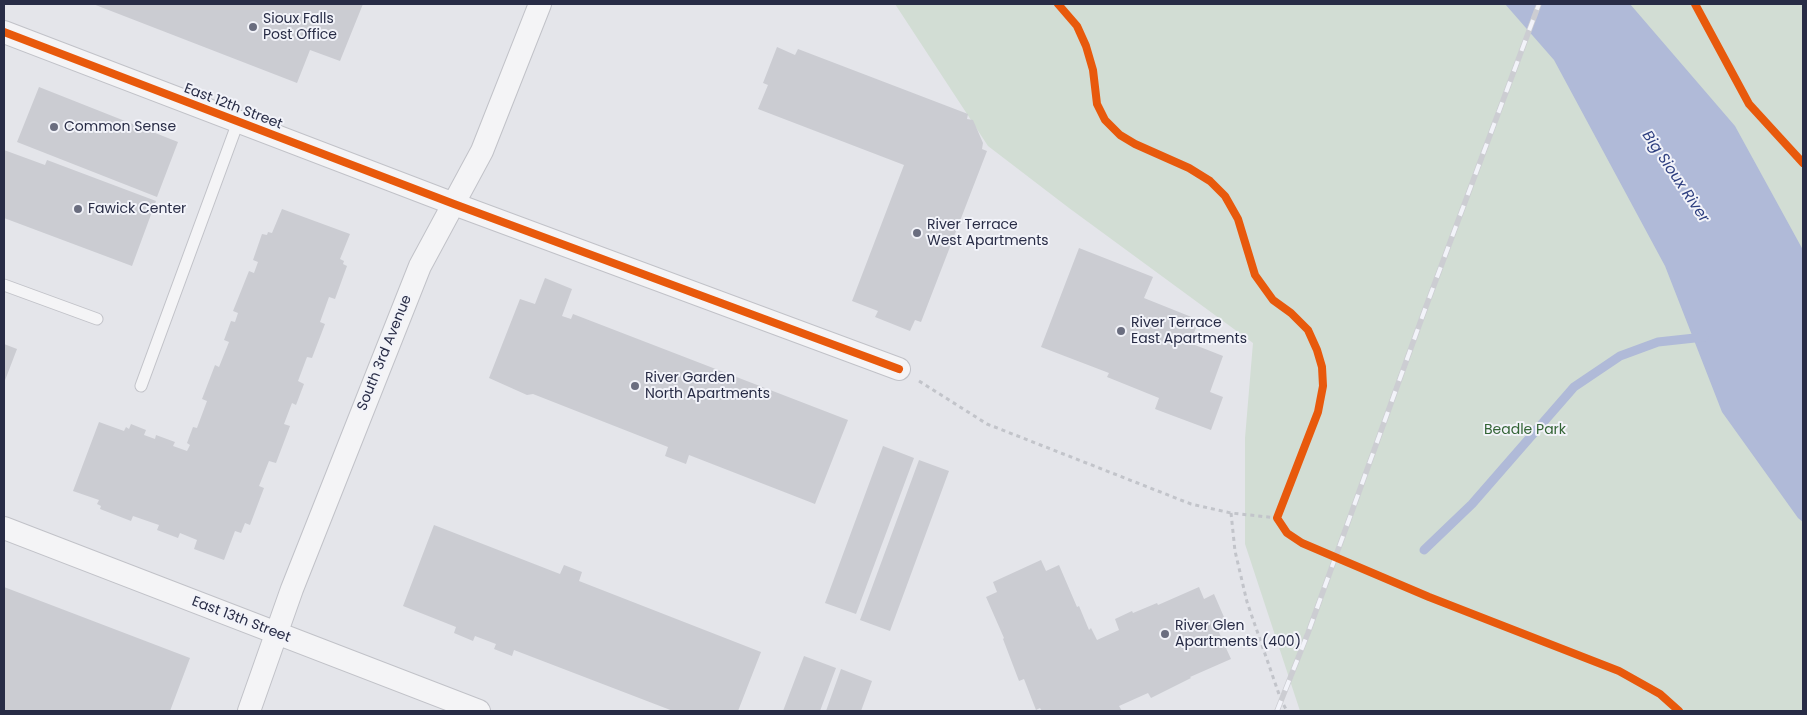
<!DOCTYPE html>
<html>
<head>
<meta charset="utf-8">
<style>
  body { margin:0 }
  #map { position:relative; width:1807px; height:715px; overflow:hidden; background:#e4e5ea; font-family:Poppins,sans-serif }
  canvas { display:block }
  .frame { position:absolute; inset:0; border:5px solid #282c46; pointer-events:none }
</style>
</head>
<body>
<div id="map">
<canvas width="1807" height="715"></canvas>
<div class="frame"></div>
</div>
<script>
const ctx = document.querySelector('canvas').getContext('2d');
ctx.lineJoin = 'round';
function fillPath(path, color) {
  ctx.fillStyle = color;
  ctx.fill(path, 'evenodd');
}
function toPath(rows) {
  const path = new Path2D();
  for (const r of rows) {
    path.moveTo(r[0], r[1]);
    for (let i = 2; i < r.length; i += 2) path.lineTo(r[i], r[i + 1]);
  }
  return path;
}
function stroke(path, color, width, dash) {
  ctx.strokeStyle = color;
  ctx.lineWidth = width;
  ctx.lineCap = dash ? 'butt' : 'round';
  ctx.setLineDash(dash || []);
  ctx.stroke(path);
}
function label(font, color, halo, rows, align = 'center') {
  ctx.font = font + ' Poppins,sans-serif';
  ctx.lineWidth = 4;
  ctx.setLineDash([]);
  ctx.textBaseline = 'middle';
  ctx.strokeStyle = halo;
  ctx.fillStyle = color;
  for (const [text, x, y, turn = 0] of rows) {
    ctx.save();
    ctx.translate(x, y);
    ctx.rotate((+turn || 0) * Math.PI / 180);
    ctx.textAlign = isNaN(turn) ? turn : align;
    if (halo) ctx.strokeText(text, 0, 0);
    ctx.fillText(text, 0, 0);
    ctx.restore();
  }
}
fillPath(toPath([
  [895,4,1803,4,1803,711,1300,711,1245,544,1245,438,1253,343,1069,208,988,146]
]), '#d2ddd4');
fillPath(toPath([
  [1505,4,1630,4,1735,126,1803,250,1803,522,1798,518,1722,412,1665,266,1554,60]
]), '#b0bad8');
stroke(toPath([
  [1424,550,1472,504,1574,387,1620,356,1658,342,1704,337]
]), '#b0bad8', 9);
fillPath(toPath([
  [93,4,363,4,340,61,310,50,297,83],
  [777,47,795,55,798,49,968,114,967,119,973,120,983,143,982,149,987,151,921,322,915,320,910,331,875,317,878,311,852,301,904,165,758,109,768,85,763,83],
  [39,87,178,142,157,197,17,142],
  [4,150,45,165,47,160,156,201,132,266,4,218],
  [282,209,350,234,340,259,344,261,343,264,347,266,335,299,329,297,320,322,325,324,312,358,307,357,298,381,304,384,296,405,292,403,284,424,290,426,276,463,269,461,259,486,264,488,250,525,245,523,241,533,235,531,224,560,194,549,197,540,180,533,178,538,157,530,159,525,133,516,131,521,100,509,101,506,97,504,99,500,73,491,99,422,124,431,126,427,129,429,131,424,146,430,144,435,155,439,156,435,175,442,173,446,187,451,190,445,187,443,193,427,197,428,207,401,202,399,215,365,219,367,229,342,224,340,231,321,235,322,238,313,233,311,249,271,254,273,258,262,253,260,262,234,267,235,268,232,272,233],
  [1079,248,1153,277,1144,298,1199,320,1190,343,1223,356,1210,392,1223,397,1211,430,1155,409,1159,398,1107,377,1109,373,1041,347],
  [545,278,572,289,562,316,571,319,573,314,848,420,815,504,689,455,686,464,665,456,668,447,533,394,527,395,489,378,520,299,535,304],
  [4,344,17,349,4,383],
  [883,446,914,458,856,614,825,603],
  [919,460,949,471,890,631,860,620],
  [434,525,560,574,564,565,582,572,579,581,761,652,738,711,673,711,514,650,512,656,494,649,496,644,475,636,473,641,454,633,456,627,403,606],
  [1041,560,1046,571,1059,565,1077,607,1079,606,1089,630,1091,628,1097,640,1119,630,1115,619,1132,611,1133,613,1157,603,1158,605,1199,587,1204,599,1214,594,1227,624,1217,628,1231,659,1190,677,1191,678,1151,698,1148,693,1119,706,1122,711,1042,711,1040,708,1036,710,1024,679,1019,681,1003,639,1004,638,986,597,997,592,993,582],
  [4,587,190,658,170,711,4,711],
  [804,656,836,668,820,711,783,711],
  [841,669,872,681,861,711,826,711]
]), '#cbccd2');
const service = toPath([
  [4,285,97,319],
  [141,386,238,122]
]);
const minor = toPath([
  [4,32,454,204,899,369],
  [4,528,479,711],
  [249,711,292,589,420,266,482,151,540,4]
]);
stroke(service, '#c1c2c8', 13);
stroke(minor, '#c1c2c8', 24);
stroke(toPath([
  [919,381,987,424,1191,504,1231,513,1277,518],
  [1231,513,1235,551,1247,602,1281,700,1287,711]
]), '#c2c4ca', 3, [4, 4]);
stroke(service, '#f4f4f6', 11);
stroke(minor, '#f4f4f6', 22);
const rail = toPath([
  [1277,711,1308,633,1424,312,1539,4]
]);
stroke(rail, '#cccdd2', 5.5);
stroke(rail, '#f2f3f9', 4, [11]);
stroke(toPath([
  [1058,4,1077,26,1086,46,1093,70,1097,104,1105,120,1120,135,1135,144,1189,168,1210,181,1225,196,1238,219,1255,275,1273,300,1291,313,1308,330,1317,350,1322,367,1323,386,1318,412,1277,518,1287,533,1302,543,1429,597,1619,671,1660,694,1679,711],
  [1695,4,1749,104,1803,163],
  [4,32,454,204,899,369]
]), '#e8590c', 8);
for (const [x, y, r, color] of [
  [253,27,5,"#6a6d7f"],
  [54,127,5,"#6a6d7f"],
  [78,209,5,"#6a6d7f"],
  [917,233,5,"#6a6d7f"],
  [1121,331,5,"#6a6d7f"],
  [635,386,5,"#6a6d7f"],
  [1165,634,5,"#6a6d7f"]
]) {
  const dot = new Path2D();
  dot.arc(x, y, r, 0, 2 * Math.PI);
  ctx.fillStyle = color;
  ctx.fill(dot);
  stroke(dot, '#f2f3f9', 2);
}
label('14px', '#282c46', '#f2f3f9', [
  ["Sioux Falls",263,19],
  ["Post Office",263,35],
  ["Common Sense",64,127],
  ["Fawick Center",88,209],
  ["River Terrace",927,225],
  ["West Apartments",927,241],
  ["River Terrace",1131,323],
  ["East Apartments",1131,339],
  ["River Garden",645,378],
  ["North Apartments",645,394],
  ["River Glen",1175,626],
  ["Apartments (400)",1175,642]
], 'left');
label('14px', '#282c46', '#f2f3f9', [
  ["East 12th Street",233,107,21],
  ["South 3rd Avenue",385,353,-68],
  ["East 13th Street",241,620,21]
]);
label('14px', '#336435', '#f2f3f9', [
  ["Beadle Park",1525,430]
]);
label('italic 15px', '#2d3e7f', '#f2f3f9', [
  ["Big Sioux River",1675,177,56]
]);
</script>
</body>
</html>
